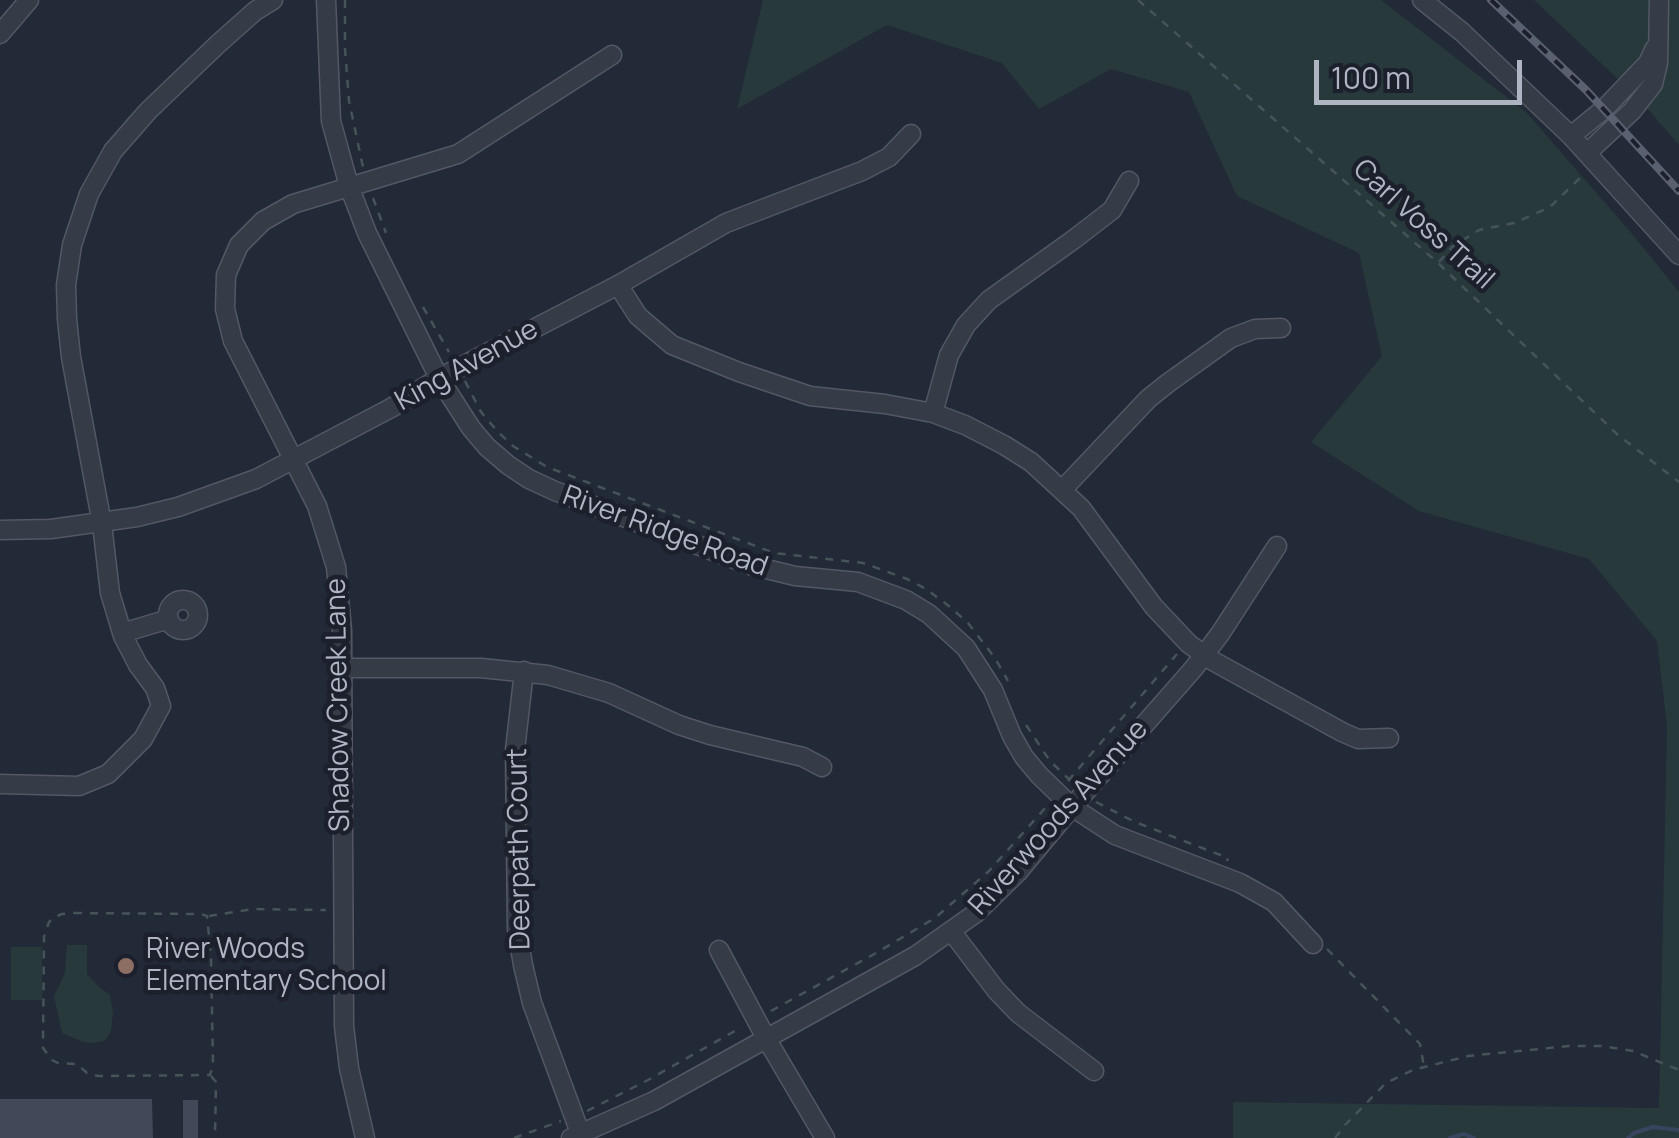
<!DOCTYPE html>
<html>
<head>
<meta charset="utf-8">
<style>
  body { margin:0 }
  #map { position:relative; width:1679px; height:1138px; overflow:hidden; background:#222937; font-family:Manrope,sans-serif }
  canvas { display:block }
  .scale { position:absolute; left:1314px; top:60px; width:208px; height:45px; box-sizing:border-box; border:5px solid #b0b5c4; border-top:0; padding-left:12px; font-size:30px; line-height:35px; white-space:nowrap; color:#b0b5c4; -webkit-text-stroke:8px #1b202c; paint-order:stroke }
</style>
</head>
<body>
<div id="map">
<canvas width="1679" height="1138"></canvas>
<div class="scale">100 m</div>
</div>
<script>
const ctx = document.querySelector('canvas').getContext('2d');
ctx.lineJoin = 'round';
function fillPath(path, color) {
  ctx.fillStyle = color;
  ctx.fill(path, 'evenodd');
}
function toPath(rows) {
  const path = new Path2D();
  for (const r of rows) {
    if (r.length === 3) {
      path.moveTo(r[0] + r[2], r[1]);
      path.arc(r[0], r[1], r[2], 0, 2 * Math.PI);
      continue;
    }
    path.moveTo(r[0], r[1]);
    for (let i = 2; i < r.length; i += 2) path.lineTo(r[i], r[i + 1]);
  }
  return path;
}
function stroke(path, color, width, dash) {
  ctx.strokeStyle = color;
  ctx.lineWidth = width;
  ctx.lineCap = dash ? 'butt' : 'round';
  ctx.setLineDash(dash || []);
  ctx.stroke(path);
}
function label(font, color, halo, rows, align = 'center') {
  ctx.font = font + ' Manrope,sans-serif';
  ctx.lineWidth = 9;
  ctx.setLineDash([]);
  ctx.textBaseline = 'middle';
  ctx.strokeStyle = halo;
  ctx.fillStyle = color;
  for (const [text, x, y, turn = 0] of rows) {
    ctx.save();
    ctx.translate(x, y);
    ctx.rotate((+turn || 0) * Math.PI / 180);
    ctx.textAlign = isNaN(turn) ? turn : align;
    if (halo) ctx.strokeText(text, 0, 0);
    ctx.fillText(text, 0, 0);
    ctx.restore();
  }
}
fillPath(toPath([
  [763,0,1381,0,1527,113,1633,235,1679,292,1679,1138,1233,1138,1233,1102,1659,1108,1667,726,1657,641,1589,559,1419,511,1311,442,1382,356,1359,253,1237,196,1189,92,1111,69,1039,109,1002,63,887,25,737,109],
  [1534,0,1679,0,1679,145,1639,99],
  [67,945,87,945,87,974,100,988,110,995,113,1013,111,1031,105,1041,92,1043,83,1042,62,1033,54,996,65,973],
  [11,947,42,947,42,1000,11,1000]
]), '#28393c');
stroke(toPath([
  [1450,1138,1464,1134,1474,1138],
  [1628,1138,1634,1133,1653,1127,1679,1130]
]), '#39445f', 4);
fillPath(toPath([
  [0,1099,152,1099,153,1138,0,1138],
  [183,1100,198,1100,198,1138,183,1138]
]), '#414858');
const minor = toPath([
  [326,0,331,121,349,186,367,233,439,378,471,428,487,447,508,465,529,479,555,491,750,565,795,576,858,582,906,600,929,614,966,648,993,690,1012,736,1024,757,1039,775,1072,807,1115,835,1240,883,1274,902,1313,944],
  [1422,0,1462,32,1571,136,1679,255],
  [0,34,29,0],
  [1571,136,1604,109,1648,63,1655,48],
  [1587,153,1632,111,1653,84,1658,63,1659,0],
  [618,285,638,316,672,345,739,372,810,396,885,404,933,413,965,425,1004,445,1031,462,1081,508,1154,607,1189,644,1213,661,1342,732,1358,739,1389,738],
  [933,413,949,355,966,325,989,300,1073,240,1112,210,1129,181],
  [1063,489,1148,399,1168,383,1231,338,1255,329,1281,328],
  [0,530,51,529,137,517,178,507,256,479,391,408,439,378,618,285,726,223,862,171,889,157,911,134],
  [183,615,15],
  [122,633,169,619],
  [342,668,481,668,548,675,609,693,679,725,710,735,803,757,822,767],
  [524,671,515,750,517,929,523,965,532,1003,582,1138],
  [0,784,79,786,108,774,143,739,161,706,155,688,138,665,123,636,110,593,102,524,71,357,67,319,66,285,72,245,89,194,113,151,148,111,218,44,255,11,273,0],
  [952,932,996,990,1018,1013,1094,1071],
  [719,950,766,1038,825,1138],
  [365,1138,349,1068,344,1026,342,630,336,567,317,506,233,341,225,309,226,275,239,245,263,221,293,204,458,154,612,55],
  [571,1138,654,1101,915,956,976,913,1018,872,1072,807,1194,668,1220,634,1277,546]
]);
stroke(minor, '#535865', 21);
stroke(toPath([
  [345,0,345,49,349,101,363,167],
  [1138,0,1438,263,1618,435,1679,482],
  [373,198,386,233],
  [1439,262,1452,247,1479,230,1514,223,1550,207,1582,176],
  [423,307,449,352],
  [465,381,481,412,498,432,513,446,547,467,774,553,863,563,907,579,926,589,950,607,968,623,995,658,1008,681],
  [1026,725,1050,761,1071,781],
  [1068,781,1177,654],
  [1096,802,1135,822,1228,858,1227,861],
  [74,913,201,914,207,916,211,956,213,1065,210,1075,98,1076,87,1073,77,1064,58,1063,52,1060,43,1048,44,937,49,922,55,917,62,914,74,913],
  [209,916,253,909,326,910],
  [1327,949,1420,1044,1424,1067],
  [771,1011,876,953,935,918,989,871,1047,806],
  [211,1076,216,1082,215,1138],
  [587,1111,648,1080,742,1027],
  [514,1138,561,1121],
  [1335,1138,1345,1125,1386,1083,1413,1070,1468,1056,1570,1046,1602,1046,1633,1051,1679,1070]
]), '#465459', 2.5, [8, 8]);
stroke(minor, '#353b47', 18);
const rail = toPath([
  [1491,0,1586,90,1679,191]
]);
stroke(rail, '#5a6070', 8);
stroke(rail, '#1b202c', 4, [11]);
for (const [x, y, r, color] of [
  [126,966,10,"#8d6e63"]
]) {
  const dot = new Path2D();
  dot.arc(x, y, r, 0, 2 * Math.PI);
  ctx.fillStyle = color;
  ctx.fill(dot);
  stroke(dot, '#1b202c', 4);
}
label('28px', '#b0b5c4', '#1b202c', [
  ["Carl Voss Trail",1423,225,42],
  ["King Avenue",467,366,-29],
  ["River Ridge Road",665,532,20],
  ["Shadow Creek Lane",339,705,-91],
  ["Riverwoods Avenue",1059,818,-48],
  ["Deerpath Court",520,849,-91]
]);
label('28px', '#b0b5c4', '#1b202c', [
  ["River Woods",146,950],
  ["Elementary School",146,982]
], 'left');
</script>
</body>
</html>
